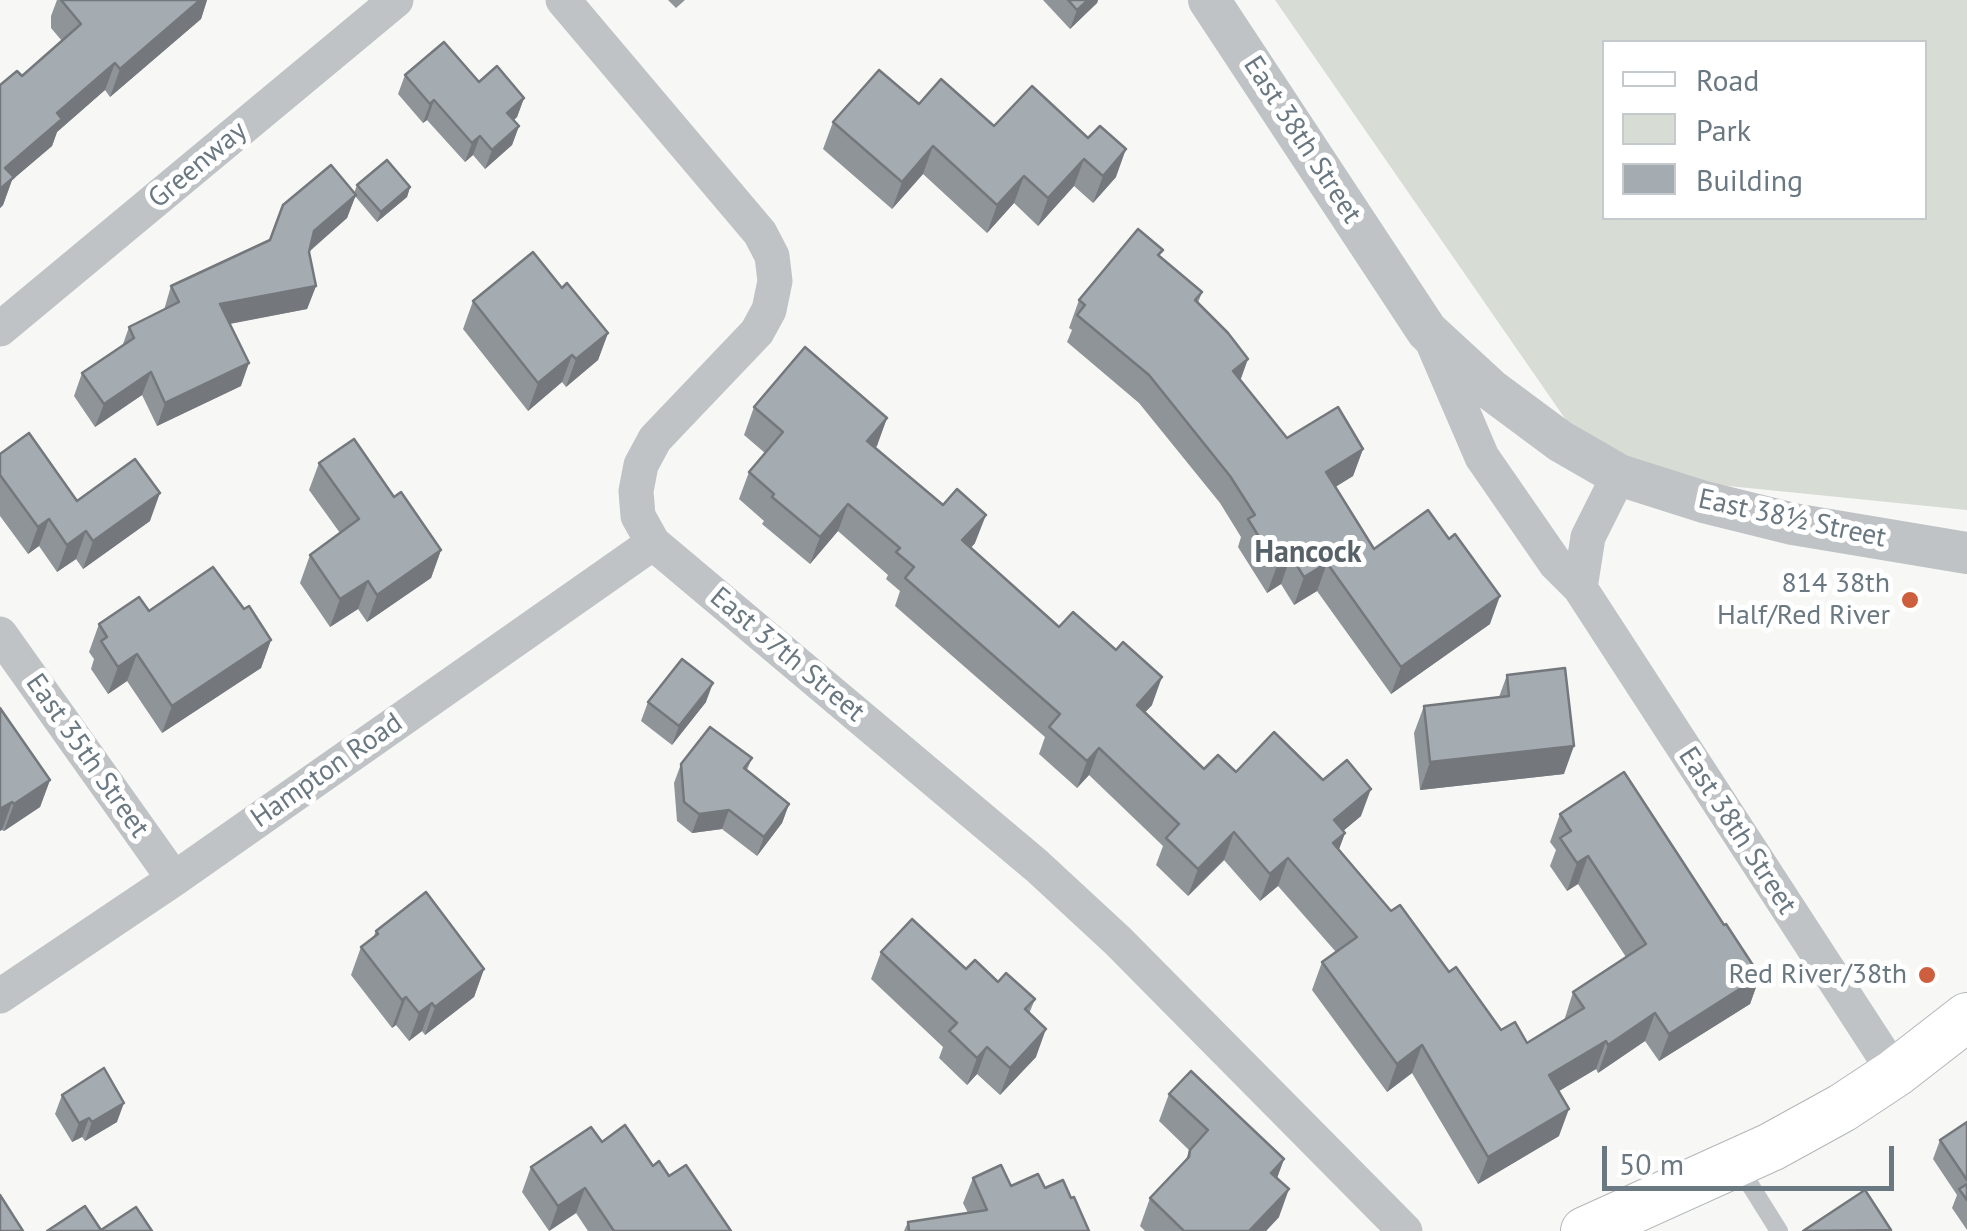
<!DOCTYPE html>
<html>
<head>
<meta charset="utf-8">
<style>
  body { margin:0 }
  #map { position:relative; width:1967px; height:1231px; overflow:hidden; background:#f7f7f5; font-family:"PT Sans",sans-serif }
  canvas { display:block }
  .legend { position:absolute; left:1602px; top:40px; width:325px; height:180px; box-sizing:border-box; background:#fff; border:2px solid #c3c9cd; margin:0; padding:12px 18px; list-style:none; font-size:30px; color:#6a7882 }
  .legend li { display:flex; align-items:center; gap:20px; height:50px }
  .legend b { width:50px; border:2px solid #c3c9cd }
  .scale { position:absolute; left:1602px; top:1146px; width:292px; height:45px; box-sizing:border-box; border:5px solid #6a7882; border-top:0; padding-left:12px; font-size:30px; line-height:35px; white-space:nowrap; color:#6a7882; -webkit-text-stroke:8px #fff; paint-order:stroke }
</style>
</head>
<body>
<div id="map">
<canvas width="1967" height="1231"></canvas>
<ul class="legend">
<li><b style="height:12px;background:#fff"></b>Road</li>
<li><b style="height:28px;background:#d7dcd5"></b>Park</li>
<li><b style="height:28px;background:#a5acb1"></b>Building</li>
</ul>
<div class="scale">50 m</div>
</div>
<script>
const ctx = document.querySelector('canvas').getContext('2d');
ctx.lineJoin = 'round';
function fillPath(path, color) {
  ctx.fillStyle = color;
  ctx.fill(path, 'evenodd');
}
function toPath(rows) {
  const path = new Path2D();
  for (const r of rows) {
    path.moveTo(r[0], r[1]);
    for (let i = 2; i < r.length; i += 2) path.lineTo(r[i], r[i + 1]);
  }
  return path;
}
function stroke(path, color, width, dash) {
  ctx.strokeStyle = color;
  ctx.lineWidth = width;
  ctx.lineCap = dash ? 'butt' : 'round';
  ctx.setLineDash(dash || []);
  ctx.stroke(path);
}
function label(font, color, halo, rows, align = 'center') {
  ctx.font = font + ' "PT Sans",sans-serif';
  ctx.lineWidth = 10;
  ctx.setLineDash([]);
  ctx.textBaseline = 'middle';
  ctx.strokeStyle = halo;
  ctx.fillStyle = color;
  for (const [text, x, y, turn = 0] of rows) {
    ctx.save();
    ctx.translate(x, y);
    ctx.rotate((+turn || 0) * Math.PI / 180);
    ctx.textAlign = isNaN(turn) ? turn : align;
    if (halo) ctx.strokeText(text, 0, 0);
    ctx.fillText(text, 0, 0);
    ctx.restore();
  }
}
fillPath(toPath([
  [1275,0,1967,0,1967,510,1619,475,1593,459],
  [1604,42,1924,42,1924,218,1604,218]
]), '#d7dcd5');
const secondary = toPath([
  [1585,1231,1771,1147,1842,1108,1895,1073,1967,1017]
]);
stroke(secondary, '#b2b7ba', 50);
stroke(toPath([
  [1737,1164,1779,1231]
]), '#bfc3c6', 18);
stroke(toPath([
  [563,0,760,233,772,256,775,281,769,310,757,332,655,439,641,465,636,491,638,516,653,543,1037,866,1118,941,1405,1231],
  [0,329,396,0],
  [1430,336,1482,457,1556,564,1580,588,1895,1073],
  [1580,588,1588,537,1619,475],
  [0,634,174,879],
  [0,996,174,879,653,543]
]), '#bfc3c6', 35);
stroke(toPath([
  [1209,0,1427,331,1490,389,1560,441,1619,475,1704,502,1793,524,1967,553]
]), '#bfc3c6', 42);
stroke(secondary, '#fff', 48);
fillPath(toPath([
  [57,0,207,0,201,19,110,97,105,90,57,132,52,146,12,180,3,205,0,208,0,85,22,76,62,41,51,28,51,16],
  [668,0,685,0,676,8],
  [1043,0,1098,0,1097,3,1070,29],
  [405,75,479,82,524,98,517,117,514,120,519,126,512,145,485,169,473,155,465,162,427,120,423,123,398,94],
  [919,104,994,126,1088,138,1116,177,1093,203,1074,186,1038,226,1014,203,987,233,923,174,892,209,823,149,833,122],
  [357,185,410,187,407,197,377,222,355,196,347,218,309,252,316,286,307,309,230,324,241,386,157,426,142,395,95,427,74,396,82,373,122,347,129,327,164,310,171,286,270,240,354,193],
  [1160,257,1202,292,1198,303,1241,380,1287,438,1363,449,1353,476,1335,487,1374,549,1490,624,1391,694,1317,591,1294,605,1281,584,1267,593,1238,547,1241,537,1220,503,1139,403,1067,342,1072,330,1069,328,1079,300],
  [562,288,608,333,598,360,566,387,562,382,528,411,463,329,473,301],
  [754,407,887,418,875,448,975,543,971,548,1059,627,1152,705,1145,712,1204,769,1236,772,1361,816,1343,831,1345,833,1339,849,1391,911,1449,972,1501,1030,1527,1043,1564,1021,1573,992,1626,957,1578,884,1567,891,1550,866,1556,850,1550,842,1560,814,1724,925,1760,976,1750,1004,1659,1061,1645,1041,1598,1073,1596,1069,1559,1091,1559,1136,1478,1184,1412,1073,1387,1092,1312,990,1322,962,1336,952,1278,886,1260,901,1224,860,1188,896,1156,865,1163,846,1089,775,1077,788,1039,754,1045,737,895,606,900,591,886,579,888,575,838,531,810,564,762,524,764,521,739,499,749,472,765,453,744,435],
  [0,454,77,501,150,521,83,569,76,559,57,572,39,546,28,554,0,516],
  [319,463,394,497,441,550,431,578,367,622,358,609,330,627,300,583,310,555,340,533,309,490],
  [244,609,271,640,261,668,162,733,127,681,108,694,91,669,94,659,89,652,99,624,149,611],
  [1507,675,1564,774,1420,790,1414,733,1424,706,1499,697],
  [648,702,706,702,672,745,641,721],
  [0,708,50,780,40,807,4,831,2,830],
  [752,758,747,770,789,804,782,823,757,856,722,829,692,833,677,821,674,783,681,764],
  [376,931,484,969,474,997,425,1035,422,1031,409,1041,396,1025,392,1028,351,975,361,947,373,938],
  [881,952,966,969,1035,999,1029,1014,1036,1057,1000,1095,977,1074,967,1085,939,1058,943,1047,871,979],
  [1169,1094,1284,1159,1277,1178,1279,1217,1266,1231,1145,1231,1140,1226,1150,1198,1186,1160,1189,1150,1159,1121],
  [62,1095,117,1122,85,1141,82,1137,72,1142,55,1114],
  [1967,1122,1967,1230,1952,1208,1957,1195,1933,1159,1940,1140],
  [602,1142,653,1166,669,1176,731,1231,588,1231,576,1213,549,1231,522,1192,531,1167],
  [973,1178,1011,1186,1045,1188,1071,1198,1089,1231,904,1231,908,1222,968,1213,963,1203]
]), '#8e9498');
fillPath(toPath([
  [200,0,207,0,201,19,110,97,120,69],
  [1088,0,1098,0,1097,3,1070,29,1077,10],
  [115,63,105,90,57,132,52,146,12,180,3,205,0,208,0,182,5,168,57,113],
  [524,98,517,117,500,132,507,113],
  [434,100,427,120,423,123,430,104],
  [519,126,512,145,485,169,492,150],
  [480,136,473,155,465,162,472,143],
  [933,146,923,174,892,209,902,182],
  [1126,149,1116,177,1093,203,1103,176],
  [1084,159,1074,186,1038,226,1048,198],
  [1024,176,1014,203,987,233,997,205],
  [410,187,407,197,377,222,381,212],
  [356,195,347,218,306,254,314,231],
  [316,286,307,309,212,327,220,304],
  [608,333,598,360,566,387,576,359],
  [572,355,562,382,528,411,538,383],
  [1248,359,1238,387,1233,371],
  [249,363,241,386,157,426,165,403],
  [151,372,142,395,95,427,104,404],
  [887,418,877,446,857,469,867,441],
  [1363,449,1353,476,1316,499,1326,472],
  [160,493,150,521,83,569,93,541],
  [848,504,838,531,810,564,820,537],
  [986,515,975,543,952,568,962,540],
  [49,519,39,546,28,554,38,527],
  [86,531,76,559,57,572,67,545],
  [441,550,431,578,367,622,377,595],
  [1291,556,1281,584,1267,593,1277,566],
  [1327,563,1317,591,1294,605,1304,577],
  [368,581,358,609,330,627,340,599],
  [1500,596,1490,624,1391,694,1401,667],
  [271,640,261,668,162,733,172,706],
  [137,654,127,681,108,694,118,667],
  [1162,677,1152,705,1127,732,1137,705],
  [713,683,706,702,672,745,679,726],
  [1574,746,1564,774,1420,790,1430,762],
  [1099,748,1089,775,1077,788,1087,761],
  [50,780,40,807,4,831,14,804],
  [1371,789,1361,816,1324,847,1334,820],
  [12,802,2,830,0,831,0,809],
  [789,804,782,823,757,856,764,837],
  [729,810,722,829,692,833,699,814],
  [1234,832,1224,860,1188,896,1198,869],
  [1345,833,1335,860,1333,843],
  [1588,856,1578,884,1567,891,1577,863],
  [1288,858,1278,886,1260,901,1270,874],
  [484,969,474,997,425,1035,435,1007],
  [1760,976,1750,1004,1659,1061,1669,1034],
  [406,997,396,1025,392,1028,402,1000],
  [432,1003,422,1031,409,1041,419,1013],
  [1655,1013,1645,1041,1598,1073,1608,1045],
  [1046,1029,1036,1057,1000,1095,1010,1068],
  [1606,1041,1596,1069,1539,1103,1549,1075],
  [1422,1045,1412,1073,1387,1092,1397,1064],
  [987,1047,977,1074,967,1085,977,1058],
  [124,1103,117,1122,85,1141,92,1122],
  [1569,1109,1559,1136,1478,1184,1488,1157],
  [89,1118,82,1137,72,1142,79,1123],
  [1284,1159,1274,1186,1271,1173],
  [585,1188,576,1213,549,1231,558,1206],
  [1289,1189,1279,1217,1266,1231,1249,1231]
]), '#74787c');
const building = toPath([
  [61,0,200,0,120,69,115,63,57,113,62,119,5,168,14,177,0,189,0,85,17,71,22,76,81,24,61,0],
  [1068,0,1088,0,1077,10,1068,0],
  [444,42,479,82,497,66,524,98,507,113,519,126,492,150,480,136,472,143,434,100,430,104,405,75,444,42],
  [879,70,919,104,941,79,994,126,1032,86,1088,138,1100,126,1126,149,1103,176,1084,159,1048,198,1024,176,997,205,933,146,902,182,833,122,879,70],
  [387,160,410,187,381,212,357,185,387,160],
  [331,165,356,195,314,231,309,252,316,286,220,304,249,363,165,403,151,372,104,404,82,373,134,338,129,327,179,302,171,286,270,240,283,205,331,165],
  [1138,229,1163,250,1158,255,1202,292,1195,300,1228,333,1248,359,1233,371,1287,438,1338,407,1363,449,1326,472,1374,549,1428,510,1449,539,1455,534,1500,596,1401,667,1327,563,1304,577,1291,556,1277,566,1248,519,1255,515,1230,476,1149,375,1077,315,1085,305,1079,300,1138,229],
  [533,252,562,288,567,283,608,333,576,359,572,355,538,383,473,301,533,252],
  [805,347,887,418,867,441,943,505,957,489,986,515,962,540,1059,627,1073,612,1116,650,1123,642,1162,677,1137,705,1204,769,1218,755,1236,772,1274,732,1323,780,1347,760,1371,789,1334,820,1345,833,1333,843,1391,911,1400,905,1449,972,1456,967,1501,1030,1515,1022,1527,1043,1584,1008,1573,992,1646,944,1588,856,1577,863,1560,838,1571,831,1560,814,1624,772,1724,925,1726,924,1760,976,1669,1034,1655,1013,1608,1045,1606,1041,1549,1075,1569,1109,1488,1157,1422,1045,1397,1064,1322,962,1357,937,1288,858,1270,874,1234,832,1198,869,1166,838,1179,824,1099,748,1087,761,1049,727,1060,714,905,578,914,567,896,552,900,548,848,504,820,537,772,497,774,494,749,472,783,432,754,407,805,347],
  [29,433,77,501,135,459,160,493,93,541,86,531,67,545,49,519,38,527,0,475,0,454,29,433],
  [354,439,394,497,401,492,441,550,377,595,368,581,340,599,310,555,359,519,319,463,354,439],
  [213,567,244,609,249,606,271,640,172,706,137,654,118,667,101,641,107,637,99,624,139,597,149,611,213,567],
  [682,659,713,683,679,726,648,702,682,659],
  [1565,668,1574,746,1430,762,1424,706,1509,696,1507,675,1565,668],
  [0,708,50,780,14,804,12,802,0,809,0,708],
  [710,727,752,758,744,768,789,804,764,837,729,810,699,814,684,802,681,764,710,727],
  [426,892,484,969,435,1007,432,1003,419,1013,406,997,402,1000,361,947,378,934,376,931,426,892],
  [912,919,966,969,975,960,998,982,1006,973,1035,999,1025,1009,1046,1029,1010,1068,987,1047,977,1058,949,1031,957,1023,881,952,912,919],
  [104,1068,124,1103,92,1122,89,1118,79,1123,62,1095,104,1068],
  [1191,1071,1284,1159,1271,1173,1289,1189,1249,1231,1184,1231,1150,1198,1189,1157,1190,1150,1208,1130,1169,1094,1191,1071],
  [1967,1122,1967,1180,1940,1140,1967,1122],
  [625,1125,653,1166,659,1161,669,1176,686,1165,731,1231,614,1231,585,1188,558,1206,531,1167,591,1127,602,1142,625,1125],
  [1001,1165,1011,1186,1038,1174,1045,1188,1063,1180,1071,1198,1074,1197,1089,1231,909,1231,908,1222,987,1210,973,1178,1001,1165],
  [1967,1184,1967,1200,1959,1189,1967,1184],
  [1865,1190,1891,1230,1803,1231,1865,1190],
  [0,1195,23,1231,0,1231,0,1195],
  [85,1206,101,1230,136,1207,152,1231,47,1231,85,1206]
]);
fillPath(building, '#a5acb1');
stroke(building, '#74787c', 2.5);
for (const [x, y, r, color] of [
  [1910,600,10,"#ce5f3e"],
  [1927,975,10,"#ce5f3e"]
]) {
  const dot = new Path2D();
  dot.arc(x, y, r, 0, 2 * Math.PI);
  ctx.fillStyle = color;
  ctx.fill(dot);
  stroke(dot, '#fff', 4);
}
label('28px', '#6a7882', '#fff', [
  ["East 38th Street",1302,140,57],
  ["Greenway",198,165,-40],
  ["East 38½ Street",1792,519,12],
  ["East 37th Street",787,655,40],
  ["East 35th Street",87,756,55],
  ["Hampton Road",327,771,-35],
  ["East 38th Street",1737,831,57]
]);
label('28px', '#6a7882', '#fff', [
  ["814 38th",1890,584],
  ["Half/Red River",1890,616],
  ["Red River/38th",1907,975]
], 'right');
label('bold 30px', '#576168', '#fff', [
  ["Hancock",1308,553]
]);
</script>
</body>
</html>
